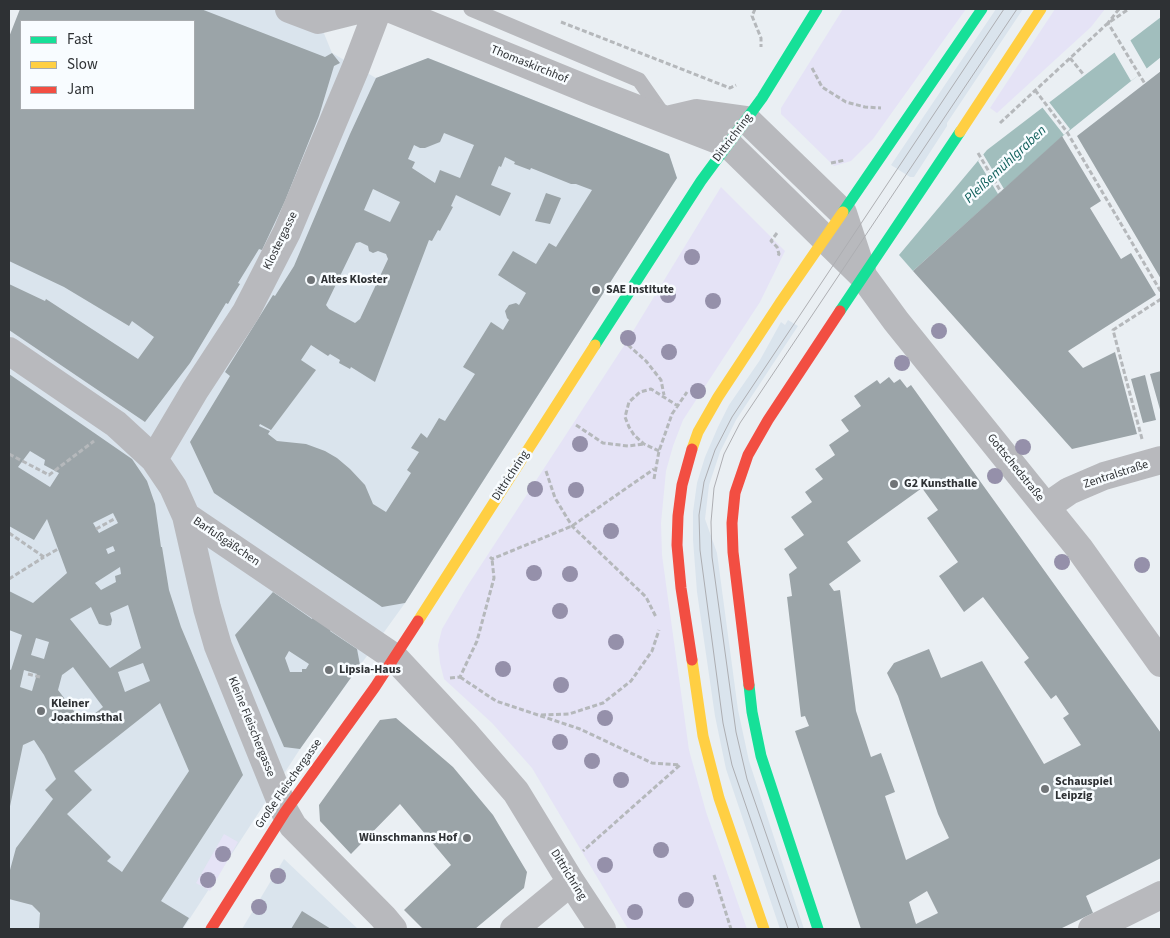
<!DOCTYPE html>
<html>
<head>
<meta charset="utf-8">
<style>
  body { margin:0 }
  #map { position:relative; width:1170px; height:938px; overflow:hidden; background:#eaeff3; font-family:"Source Sans 3",sans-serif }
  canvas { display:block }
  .frame { position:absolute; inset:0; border:10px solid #2e3134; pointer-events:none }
  .legend { position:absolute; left:20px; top:20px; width:175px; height:90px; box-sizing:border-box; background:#f8fcff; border:1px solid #a7abae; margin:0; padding:6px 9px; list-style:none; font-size:15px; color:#2e3134 }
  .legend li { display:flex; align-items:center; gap:10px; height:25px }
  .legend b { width:25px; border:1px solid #a7abae }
</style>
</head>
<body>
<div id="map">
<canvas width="1170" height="938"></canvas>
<div class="frame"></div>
<ul class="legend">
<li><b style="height:6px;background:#16e098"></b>Fast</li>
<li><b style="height:6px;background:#ffcf43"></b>Slow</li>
<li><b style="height:6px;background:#f24e42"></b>Jam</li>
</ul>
</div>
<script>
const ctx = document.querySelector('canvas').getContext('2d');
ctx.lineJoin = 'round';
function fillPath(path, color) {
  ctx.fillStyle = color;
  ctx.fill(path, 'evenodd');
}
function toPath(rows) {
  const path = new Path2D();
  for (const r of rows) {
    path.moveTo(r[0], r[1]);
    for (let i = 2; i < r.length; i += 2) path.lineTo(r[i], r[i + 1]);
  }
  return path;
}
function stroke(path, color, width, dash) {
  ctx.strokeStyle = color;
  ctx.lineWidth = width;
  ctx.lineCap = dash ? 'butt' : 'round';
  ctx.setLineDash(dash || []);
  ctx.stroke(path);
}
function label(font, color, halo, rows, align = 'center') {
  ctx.font = font + ' "Source Sans 3",sans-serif';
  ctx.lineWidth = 5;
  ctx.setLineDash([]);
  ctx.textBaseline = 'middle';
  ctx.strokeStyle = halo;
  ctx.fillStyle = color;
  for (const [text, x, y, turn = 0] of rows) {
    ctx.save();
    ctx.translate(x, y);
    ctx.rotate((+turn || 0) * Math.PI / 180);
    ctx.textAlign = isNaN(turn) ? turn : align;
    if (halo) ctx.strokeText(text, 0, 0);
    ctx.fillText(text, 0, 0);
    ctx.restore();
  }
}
fillPath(toPath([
  [28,9,314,9,332,53,376,78,428,58,669,154,677,178,405,603,300,749,183,929,9,929,9,52,21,24,21,109,194,109,194,21,22,21],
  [996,9,1023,9,947,123,947,126,914,177,910,177,891,165],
  [788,320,798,326,736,420,720,452,709,485,705,519,717,553,738,710,749,761,804,929,780,929,726,769,715,716,697,592,693,540,693,512,697,483,705,457,718,427,729,405,760,360,781,322,785,325],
  [284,859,358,929,242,929]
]), '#dae4ed');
fillPath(toPath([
  [843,9,966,9,873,139,851,161,834,166,781,114,781,108],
  [1055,9,1105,9,1091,27,997,113,990,108],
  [721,187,785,251,760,302,683,420,673,446,666,471,661,523,662,555,669,606,689,750,706,812,747,929,628,929,532,768,492,723,444,679,440,663,438,645,442,629,466,588,627,341],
  [224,834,238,842,210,891,196,883]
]), '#e5e3f6');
fillPath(toPath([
  [1161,17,1161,57,1064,135,913,271,899,255,987,150]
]), '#a1bebd');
fillPath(toPath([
  [1129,38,1147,69,1131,81,1113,50],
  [1049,102,1070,129,1064,135,1042,107],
  [983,154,1004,189,998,194,978,161]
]), '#eaeff3');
fillPath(toPath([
  [20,9,201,9,325,57,332,53,340,63,334,66,319,116,285,201,262,250,259,249,238,283,240,284,233,295,228,304,226,303,190,363,145,422,9,330,9,284,45,301,46,299,138,359,154,337,132,321,129,326,64,287,9,261,9,37],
  [21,21,194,21,194,109,21,109],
  [428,58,669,154,677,178,405,603,382,607,214,493,190,442,230,376,225,372,273,295,275,296,294,266,350,134,376,78],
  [444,133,474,145,460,178,440,170,435,183,412,168,415,162,408,159,414,145,420,148,425,148,440,142],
  [505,157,515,162,514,164,530,170,531,168,571,184,576,184,592,190,556,247,549,243,536,264,513,251,498,275,526,293,519,305,516,303,509,305,505,311,507,318,509,320,503,330,491,322,463,367,475,374,445,421,439,418,427,438,421,433,411,448,419,452,407,470,411,473,386,512,373,504,365,485,350,469,337,458,325,451,306,444,277,441,268,434,270,431,259,426,260,424,271,430,316,370,301,360,311,345,328,356,330,354,340,360,339,363,350,369,351,367,375,382,429,240,432,241,438,230,440,231,453,207,451,206,456,195,500,216,511,193,491,185,499,166,501,167],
  [373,189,400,202,390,222,364,210],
  [360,242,368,246,369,251,373,253,378,251,386,254,388,259,360,319,355,323,329,309,326,305,356,243],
  [1161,71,1161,279,1077,136],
  [1062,136,1101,201,1090,208,1121,259,1131,253,1156,295,1068,351,1083,368,1115,352,1137,434,1072,449,913,271],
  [546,193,561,198,550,224,535,221],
  [1161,371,1161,413,1150,374],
  [9,374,132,459,147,481,155,504,161,547,162,547,169,590,181,627,243,775,161,901,189,918,182,929,39,929,40,913,32,905,9,899,9,870,10,870,16,848,53,799,45,790,56,779,44,755,34,740,23,745,9,811,9,669,11,670,22,635,9,630,9,591,33,603,67,573,47,519,34,540,9,526],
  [30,451,45,460,44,465,59,473,50,487,18,467],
  [113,513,118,523,99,533,93,523],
  [113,546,115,551,108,554,106,549],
  [120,567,121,574,115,576,116,582,101,590,95,583],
  [128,605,141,648,110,668,70,619,91,607,99,624,107,626,111,625,112,620,110,613],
  [36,638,49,642,44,659,31,655],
  [143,663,150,681,125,692,118,672],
  [73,667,103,707,83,723,58,690,62,675],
  [24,670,37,674,32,691,20,687],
  [160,703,189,771,122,872,107,861,111,857,67,814,92,790,74,771],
  [1145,375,1156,420,1143,423,1131,379],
  [889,377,894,383,900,379,907,388,911,385,1161,733,1161,858,1086,896,1093,913,1060,929,861,929,795,731,809,726,805,716,801,717,787,597,792,596,789,574,797,568,784,549,804,535,791,517,812,502,805,492,823,479,815,469,835,455,829,445,849,431,841,420,861,406,854,396,877,380,880,384],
  [922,488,938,510,927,518,958,562,939,576,964,612,983,597,1029,658,1024,662,1051,699,1056,695,1069,714,1063,718,1081,745,1044,764,982,661,941,678,929,649,894,663,887,673,898,696,938,814,949,838,906,860,885,796,895,792,881,753,871,757,856,711,840,590,834,591,829,584,861,561,847,542],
  [927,891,938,913,916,924,909,902],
  [273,592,312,619,313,617,331,629,330,631,357,649,360,665,300,749,284,747,235,635],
  [289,651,309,664,306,669,302,669,302,672,290,672,285,658],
  [396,718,453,767,493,815,527,872,524,888,475,929,423,929,404,910,451,865,400,804,351,854,320,821,319,805,380,720],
  [302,911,331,929,291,929]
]), '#9ba4a8');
stroke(toPath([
  [755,9,752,16,761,38,761,47],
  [1119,9,1108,23,1145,84],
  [561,22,730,88,736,85],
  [1070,58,1084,75],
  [812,68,822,87,846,102,865,107,881,108],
  [1035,90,1067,132,1161,292],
  [1000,123,1108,23,1129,9],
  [978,153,1001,192],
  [831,163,845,160],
  [777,233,771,241,777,247,779,254,778,256],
  [628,345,646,361,661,380,664,395],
  [576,425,603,443,628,446,644,444],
  [1142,439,1113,330,1161,299],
  [659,451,644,444,634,435,629,427,625,417,629,402,640,392,651,389,678,406],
  [9,454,49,475,94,441],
  [546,471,555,498,572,526,646,597,656,617],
  [654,479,659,451,672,414,687,392],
  [96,529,116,518],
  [9,533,44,557,58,549],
  [490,557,492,559,572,526,654,469],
  [9,579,44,557],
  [28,674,40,677],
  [460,677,496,701,580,729,652,763,680,765,583,851],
  [450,678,460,677,477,641,494,578,492,559],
  [541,715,569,714,603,703,631,681,652,651,659,630],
  [714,875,731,929]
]), '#b5b8bb', 3, [5, 2.5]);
stroke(toPath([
  [471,9,639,80,665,117]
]), '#b8b9bd', 15);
stroke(toPath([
  [289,9,318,20,362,9],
  [391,9,594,92,728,144,863,276,896,321,1079,548,1161,663],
  [667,120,697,113,747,120,843,213,862,271],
  [9,351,116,424,154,459,173,487,186,516,394,657,464,732,516,792,571,882,602,929],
  [154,459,195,390,246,312,287,232,356,67,378,9],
  [1046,507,1069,491,1104,476,1161,460],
  [186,516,207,608,218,646,285,812,293,826,383,917,393,929],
  [514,929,571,882],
  [1092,929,1161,895]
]), '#b8b9bd', 28);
stroke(toPath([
  [843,212,982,9],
  [840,311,960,132],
  [595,345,701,181,762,98,817,9],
  [749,685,752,712,761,756,818,929]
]), '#16e098', 11);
stroke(toPath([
  [960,132,1041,9],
  [692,449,698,432,718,397,780,303,843,212],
  [418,621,595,345],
  [692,660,703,736,719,798,764,929]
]), '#ffcf43', 11);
stroke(toPath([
  [692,660,681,588,677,545,678,516,682,485,692,449],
  [749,685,733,552,732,523,735,493,748,455,768,420,840,311],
  [211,929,285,812,375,687,418,621]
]), '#f24e42', 11);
stroke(toPath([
  [788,929,732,765,723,723,700,550,699,515,704,482,715,450,732,417,1004,9],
  [799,929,747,779,736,732,712,557,711,522,714,488,724,454,740,423,1017,9]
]), '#adaeb2', 1);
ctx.fillStyle = '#9590aa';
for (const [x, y] of [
  [692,257],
  [668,295],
  [713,301],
  [939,331],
  [628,338],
  [669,352],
  [902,363],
  [698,391],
  [580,444],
  [1023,447],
  [995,476],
  [535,489],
  [576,490],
  [611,531],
  [1062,562],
  [1142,565],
  [534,573],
  [570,574],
  [560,611],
  [616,642],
  [503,669],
  [561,685],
  [605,718],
  [560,742],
  [592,761],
  [621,780],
  [661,850],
  [223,854],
  [605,865],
  [278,876],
  [208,880],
  [686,900],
  [259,907],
  [635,912]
]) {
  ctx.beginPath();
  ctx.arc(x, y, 8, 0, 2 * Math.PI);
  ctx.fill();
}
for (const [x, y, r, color] of [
  [311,280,5,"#707477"],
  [596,290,5,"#707477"],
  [894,484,5,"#707477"],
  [329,670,5,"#707477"],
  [41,711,5,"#707477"],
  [1045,789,5,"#707477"],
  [467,838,5,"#707477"]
]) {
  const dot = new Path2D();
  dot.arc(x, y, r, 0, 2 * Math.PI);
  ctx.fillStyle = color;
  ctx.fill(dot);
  stroke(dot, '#f8fcff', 2);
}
label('12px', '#2e3134', '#f8fcff', [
  ["Thomaskirchhof",529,65,22],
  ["Dittrichring",733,138,-53],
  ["Klostergasse",281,241,-64],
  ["Gottschedstraße",1015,468,51],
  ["Zentralstraße",1116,475,-18],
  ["Dittrichring",511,476,-57],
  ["Barfußgäßchen",226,542,34],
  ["Kleine Fleischergasse",251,727,68],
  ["Große Fleischergasse",289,784,-55],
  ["Dittrichring",568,875,58]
]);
label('bold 12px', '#2e3134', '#f8fcff', [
  ["Altes Kloster",321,280],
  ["SAE Institute",606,290],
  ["G2 Kunsthalle",904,484],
  ["Lipsia-Haus",339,670],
  ["Kleiner",51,704],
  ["Joachimsthal",51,718],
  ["Schauspiel",1055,782],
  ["Leipzig",1055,796],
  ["Wünschmanns Hof",457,838,"right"]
], 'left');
label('italic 14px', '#10605c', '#f8fcff', [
  ["Pleißemühlgraben",1006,165,-43]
]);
</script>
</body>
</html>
